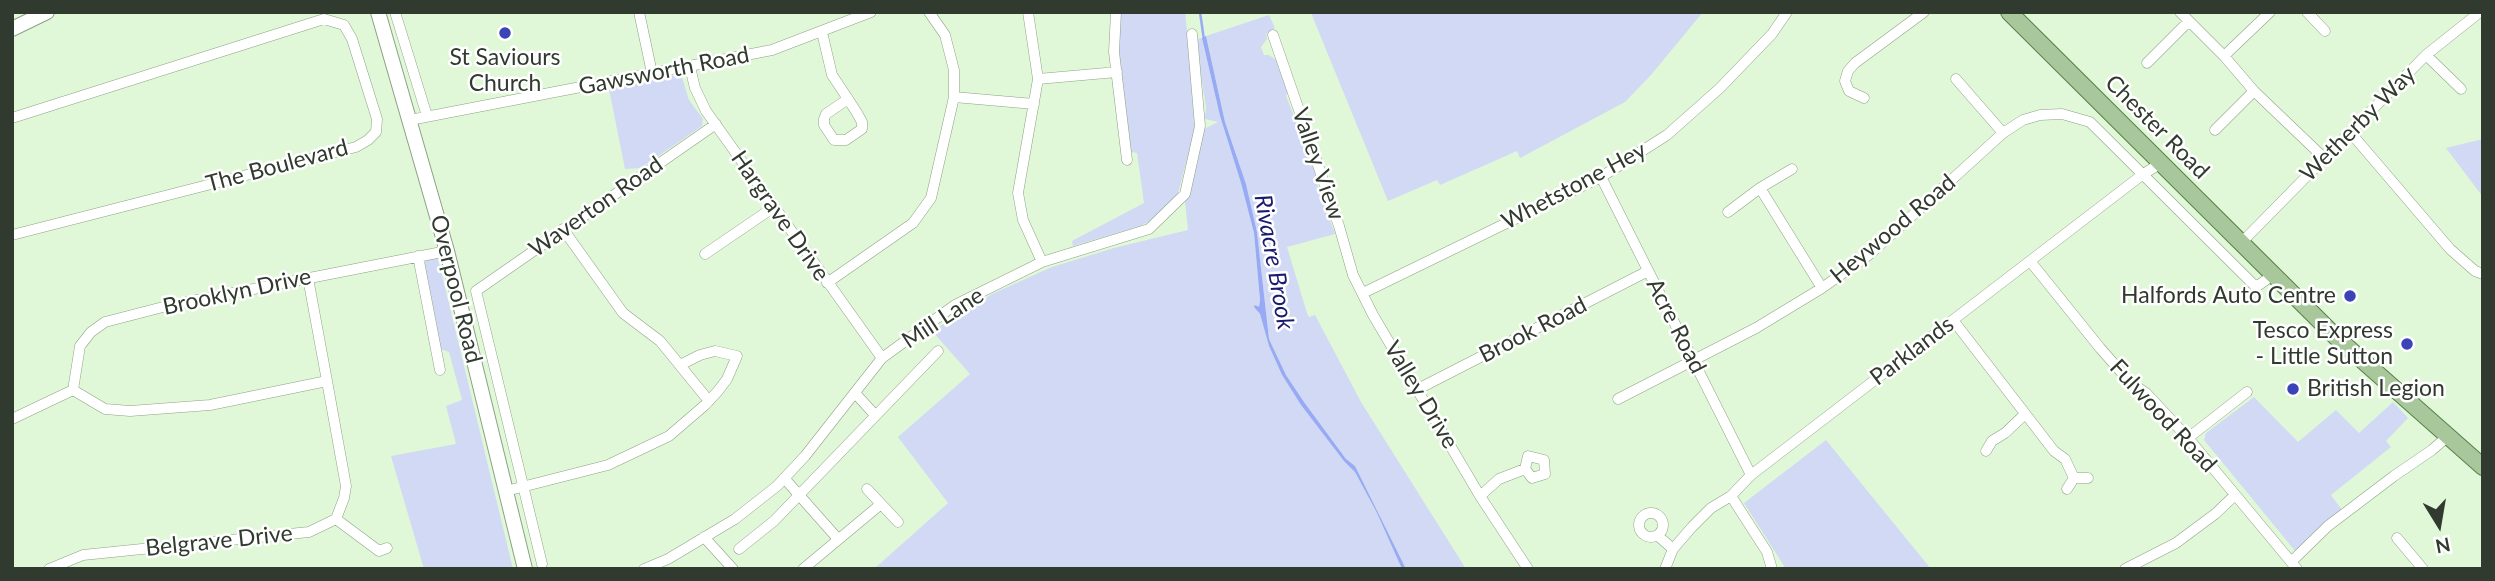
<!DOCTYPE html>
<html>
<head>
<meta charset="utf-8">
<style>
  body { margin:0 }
  #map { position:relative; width:2495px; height:581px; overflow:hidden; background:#e0f8d8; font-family:Lato,sans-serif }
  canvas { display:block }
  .frame { position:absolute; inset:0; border:14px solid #313a2e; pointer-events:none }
  .north { position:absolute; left:2404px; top:490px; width:70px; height:70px; -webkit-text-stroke:5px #fff; paint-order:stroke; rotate:169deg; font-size:19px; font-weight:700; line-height:28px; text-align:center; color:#313a2e }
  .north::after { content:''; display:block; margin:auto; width:24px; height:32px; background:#313a2e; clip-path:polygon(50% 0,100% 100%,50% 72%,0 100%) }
</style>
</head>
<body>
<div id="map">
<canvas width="2495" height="581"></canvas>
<div class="frame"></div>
<div class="north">N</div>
</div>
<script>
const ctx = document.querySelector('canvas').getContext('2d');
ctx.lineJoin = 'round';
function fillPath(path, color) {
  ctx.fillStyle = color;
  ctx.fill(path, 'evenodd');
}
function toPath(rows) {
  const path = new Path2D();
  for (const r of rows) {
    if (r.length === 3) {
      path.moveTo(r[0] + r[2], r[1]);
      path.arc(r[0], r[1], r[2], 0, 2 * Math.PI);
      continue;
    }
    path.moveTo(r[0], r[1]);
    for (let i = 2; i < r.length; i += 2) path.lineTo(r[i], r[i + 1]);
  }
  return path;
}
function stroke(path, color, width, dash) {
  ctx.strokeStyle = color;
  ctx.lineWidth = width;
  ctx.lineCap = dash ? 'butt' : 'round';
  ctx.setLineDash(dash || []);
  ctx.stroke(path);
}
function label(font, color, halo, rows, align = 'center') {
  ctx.font = font + ' Lato,sans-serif';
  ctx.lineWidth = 5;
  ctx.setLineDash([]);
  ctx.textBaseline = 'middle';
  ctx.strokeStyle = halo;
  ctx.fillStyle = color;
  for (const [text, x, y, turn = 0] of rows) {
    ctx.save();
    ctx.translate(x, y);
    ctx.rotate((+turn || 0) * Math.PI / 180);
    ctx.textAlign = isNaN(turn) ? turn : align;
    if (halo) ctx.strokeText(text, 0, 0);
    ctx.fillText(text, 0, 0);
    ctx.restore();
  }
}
fillPath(toPath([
  [1120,12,1185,12,1197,121,1177,197,1160,216,1140,226,1073,246,1072,241,1144,203,1137,153,1131,152,1129,146,1118,51],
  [1314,12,1703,12,1651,75,1625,102,1520,158,1517,151,1440,185,1437,180,1388,201,1311,13],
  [1269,15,1275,28,1266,34,1267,39,1261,47,1264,55,1269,55,1276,60,1288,91,1286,96,1317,173,1315,178,1335,234,1287,247,1307,313,1309,317,1315,315,1361,402,1466,569,1406,569,1355,466,1346,459,1304,402,1286,375,1269,339,1257,232,1246,184,1225,122,1206,36],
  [1202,38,1220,116,1241,183,1254,233,1260,300,1259,308,1254,307,1260,314,1269,346,1282,375,1301,405,1355,472,1377,513,1402,569,874,569,948,503,898,437,970,374,932,331,992,294,1052,267,1114,248,1188,230,1185,201,1195,158,1204,129,1218,122,1205,119,1206,107,1195,39],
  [681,74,689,100,703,119,702,126,641,168,625,169,609,89],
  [2483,139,2483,197,2446,148],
  [437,254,513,569,424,569,391,456,456,444,446,406,462,400,449,352,438,348,419,257],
  [2254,397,2298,442,2336,410,2359,433,2393,402,2408,418,2386,441,2391,447,2331,495,2342,510,2296,552,2204,440,2206,433],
  [1826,440,1931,569,1786,569,1744,503]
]), '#d1d9f5');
fillPath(toPath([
  [1206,36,1225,122,1246,184,1257,232,1269,339,1286,375,1304,402,1346,459,1355,466,1406,569,1402,569,1377,513,1355,472,1344,461,1301,405,1282,375,1269,346,1260,314,1254,307,1255,305,1259,307,1260,300,1254,233,1241,183,1220,116,1202,38]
]), '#98aaf5');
stroke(toPath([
  [1200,12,1204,40]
]), '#98aaf5', 2.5);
const street = toPath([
  [395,12,427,116],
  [639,12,652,73],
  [1028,12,1038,79,1018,193,1023,220,1042,262],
  [1116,12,1114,52,1127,160],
  [2180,12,2224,56,2254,91,2324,158],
  [2307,12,2325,31],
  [822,32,832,75,848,99,857,113,862,122,862,129,846,140,834,140,824,125,824,119,826,114,848,99],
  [1273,35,1339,226,1353,275,1373,315,1480,496,1528,569],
  [2426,55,2461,89],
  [2224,56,2270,12],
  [2147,63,2188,22],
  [690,67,695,88,706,111,882,358],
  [1038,79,1117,72],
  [1956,79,2003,133],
  [954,97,1034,104],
  [1864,98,1849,91,1845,81,1848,71,1855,63,1924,12],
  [12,118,324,19,344,25,352,39,377,119,376,132,368,140,356,147,12,235],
  [410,120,772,50,871,12],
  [2215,130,2254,91],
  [2350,132,2450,249,2475,271,2483,274],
  [1601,177,1751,475],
  [1760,188,1792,169],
  [1728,212,1760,188,1822,288],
  [563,229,623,313,660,341,709,401],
  [2242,242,2426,55,2480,12],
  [705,254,774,207],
  [418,256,440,370],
  [2030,261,2100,348,2130,382,2146,393,2188,438,2297,569],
  [827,283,913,223,931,198,954,97,954,70,945,35,929,12],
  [1363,293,1601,177,1667,135,1720,88,1772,34,1787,12],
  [1953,320,2054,451,2065,459,2074,478,2088,478],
  [327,381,346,486,344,498,336,519],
  [1418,389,1648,271],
  [73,390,80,346,91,332,105,322,167,306,447,251],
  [855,393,875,415],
  [1618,399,1756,328,1822,288,1870,254,2003,133,2023,120,2040,115,2062,114,2090,122,2256,287,2273,275],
  [12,419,73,390,105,409,130,411,210,405,327,381,308,278],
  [2188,438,2247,392],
  [1986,451,1992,441,2005,433,2025,414],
  [784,478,838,539],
  [867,489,898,522],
  [2067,489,2074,478],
  [506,491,608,465,669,436,705,405,718,391,727,379,737,356,715,351,700,355,680,365],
  [1480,496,1499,479,1525,469,1528,456,1544,460,1545,474,1532,478,1525,469],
  [1731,496,1767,552,1772,569],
  [1651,525,12],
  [1657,535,1673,549],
  [704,537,733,569],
  [2397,538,2423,569],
  [739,549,774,521,938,351],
  [2291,562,2328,526,2394,476,2432,450,2448,436],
  [542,564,476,291,716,124],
  [49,569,83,555,309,532,336,519,379,551,387,548],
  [644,569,668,559,735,519,777,486,805,456,882,358,955,305,1042,262,1149,229,1185,194,1200,126,1192,34],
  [803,569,881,504],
  [1665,569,1673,549,1692,527,1711,508,1731,496,1751,475,2142,175,2161,163],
  [2125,569,2176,543,2215,514,2235,495]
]);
const secondary = toPath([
  [378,12,447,251,525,569],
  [12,29,47,12]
]);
const primary = toPath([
  [2009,12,2336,337,2483,467]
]);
stroke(street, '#8da285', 11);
stroke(secondary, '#8da285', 16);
stroke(primary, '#597f4b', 18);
stroke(street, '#fff', 10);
stroke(secondary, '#fff', 14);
stroke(primary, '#a8c89c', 16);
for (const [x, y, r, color] of [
  [505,33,7,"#3a44b7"],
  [2350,296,7,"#3a44b7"],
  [2407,344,7,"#3a44b7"],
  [2293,389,7,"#3a44b7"]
]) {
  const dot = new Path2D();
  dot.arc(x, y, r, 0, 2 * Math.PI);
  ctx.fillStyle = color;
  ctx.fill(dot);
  stroke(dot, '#fff', 2.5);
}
label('23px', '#313a2e', '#fff', [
  ["St Saviours",505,58,"center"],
  ["Church",505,84,"center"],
  ["Halfords Auto Centre",2336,296],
  ["Tesco Express",2393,331],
  ["- Little Sutton",2393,357],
  ["British Legion",2307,389,"left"]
], 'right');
label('23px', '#313a2e', '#fff', [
  ["Gawsworth Road",664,71,-11],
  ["Wetherby Way",2358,124,-45],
  ["Chester Road",2157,127,45],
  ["Valley View",1318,164,71],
  ["The Boulevard",277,166,-15],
  ["Whetstone Hey",1574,186,-28],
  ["Waverton Road",596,207,-35],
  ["Hargrave Drive",780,216,55],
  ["Heywood Road",1893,229,-40],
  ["Overpool Road",456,289,76],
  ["Brooklyn Drive",237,292,-12],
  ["Mill Lane",943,318,-33],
  ["Acre Road",1676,326,63],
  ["Brook Road",1533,330,-27],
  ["Parklands",1912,351,-37],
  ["Valley Drive",1421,395,59],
  ["Fulwood Road",2163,416,47],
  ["Belgrave Drive",219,541,-6]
]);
label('italic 24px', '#1a1a6f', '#fff', [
  ["Rivacre Brook",1274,262,80]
]);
</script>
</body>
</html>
